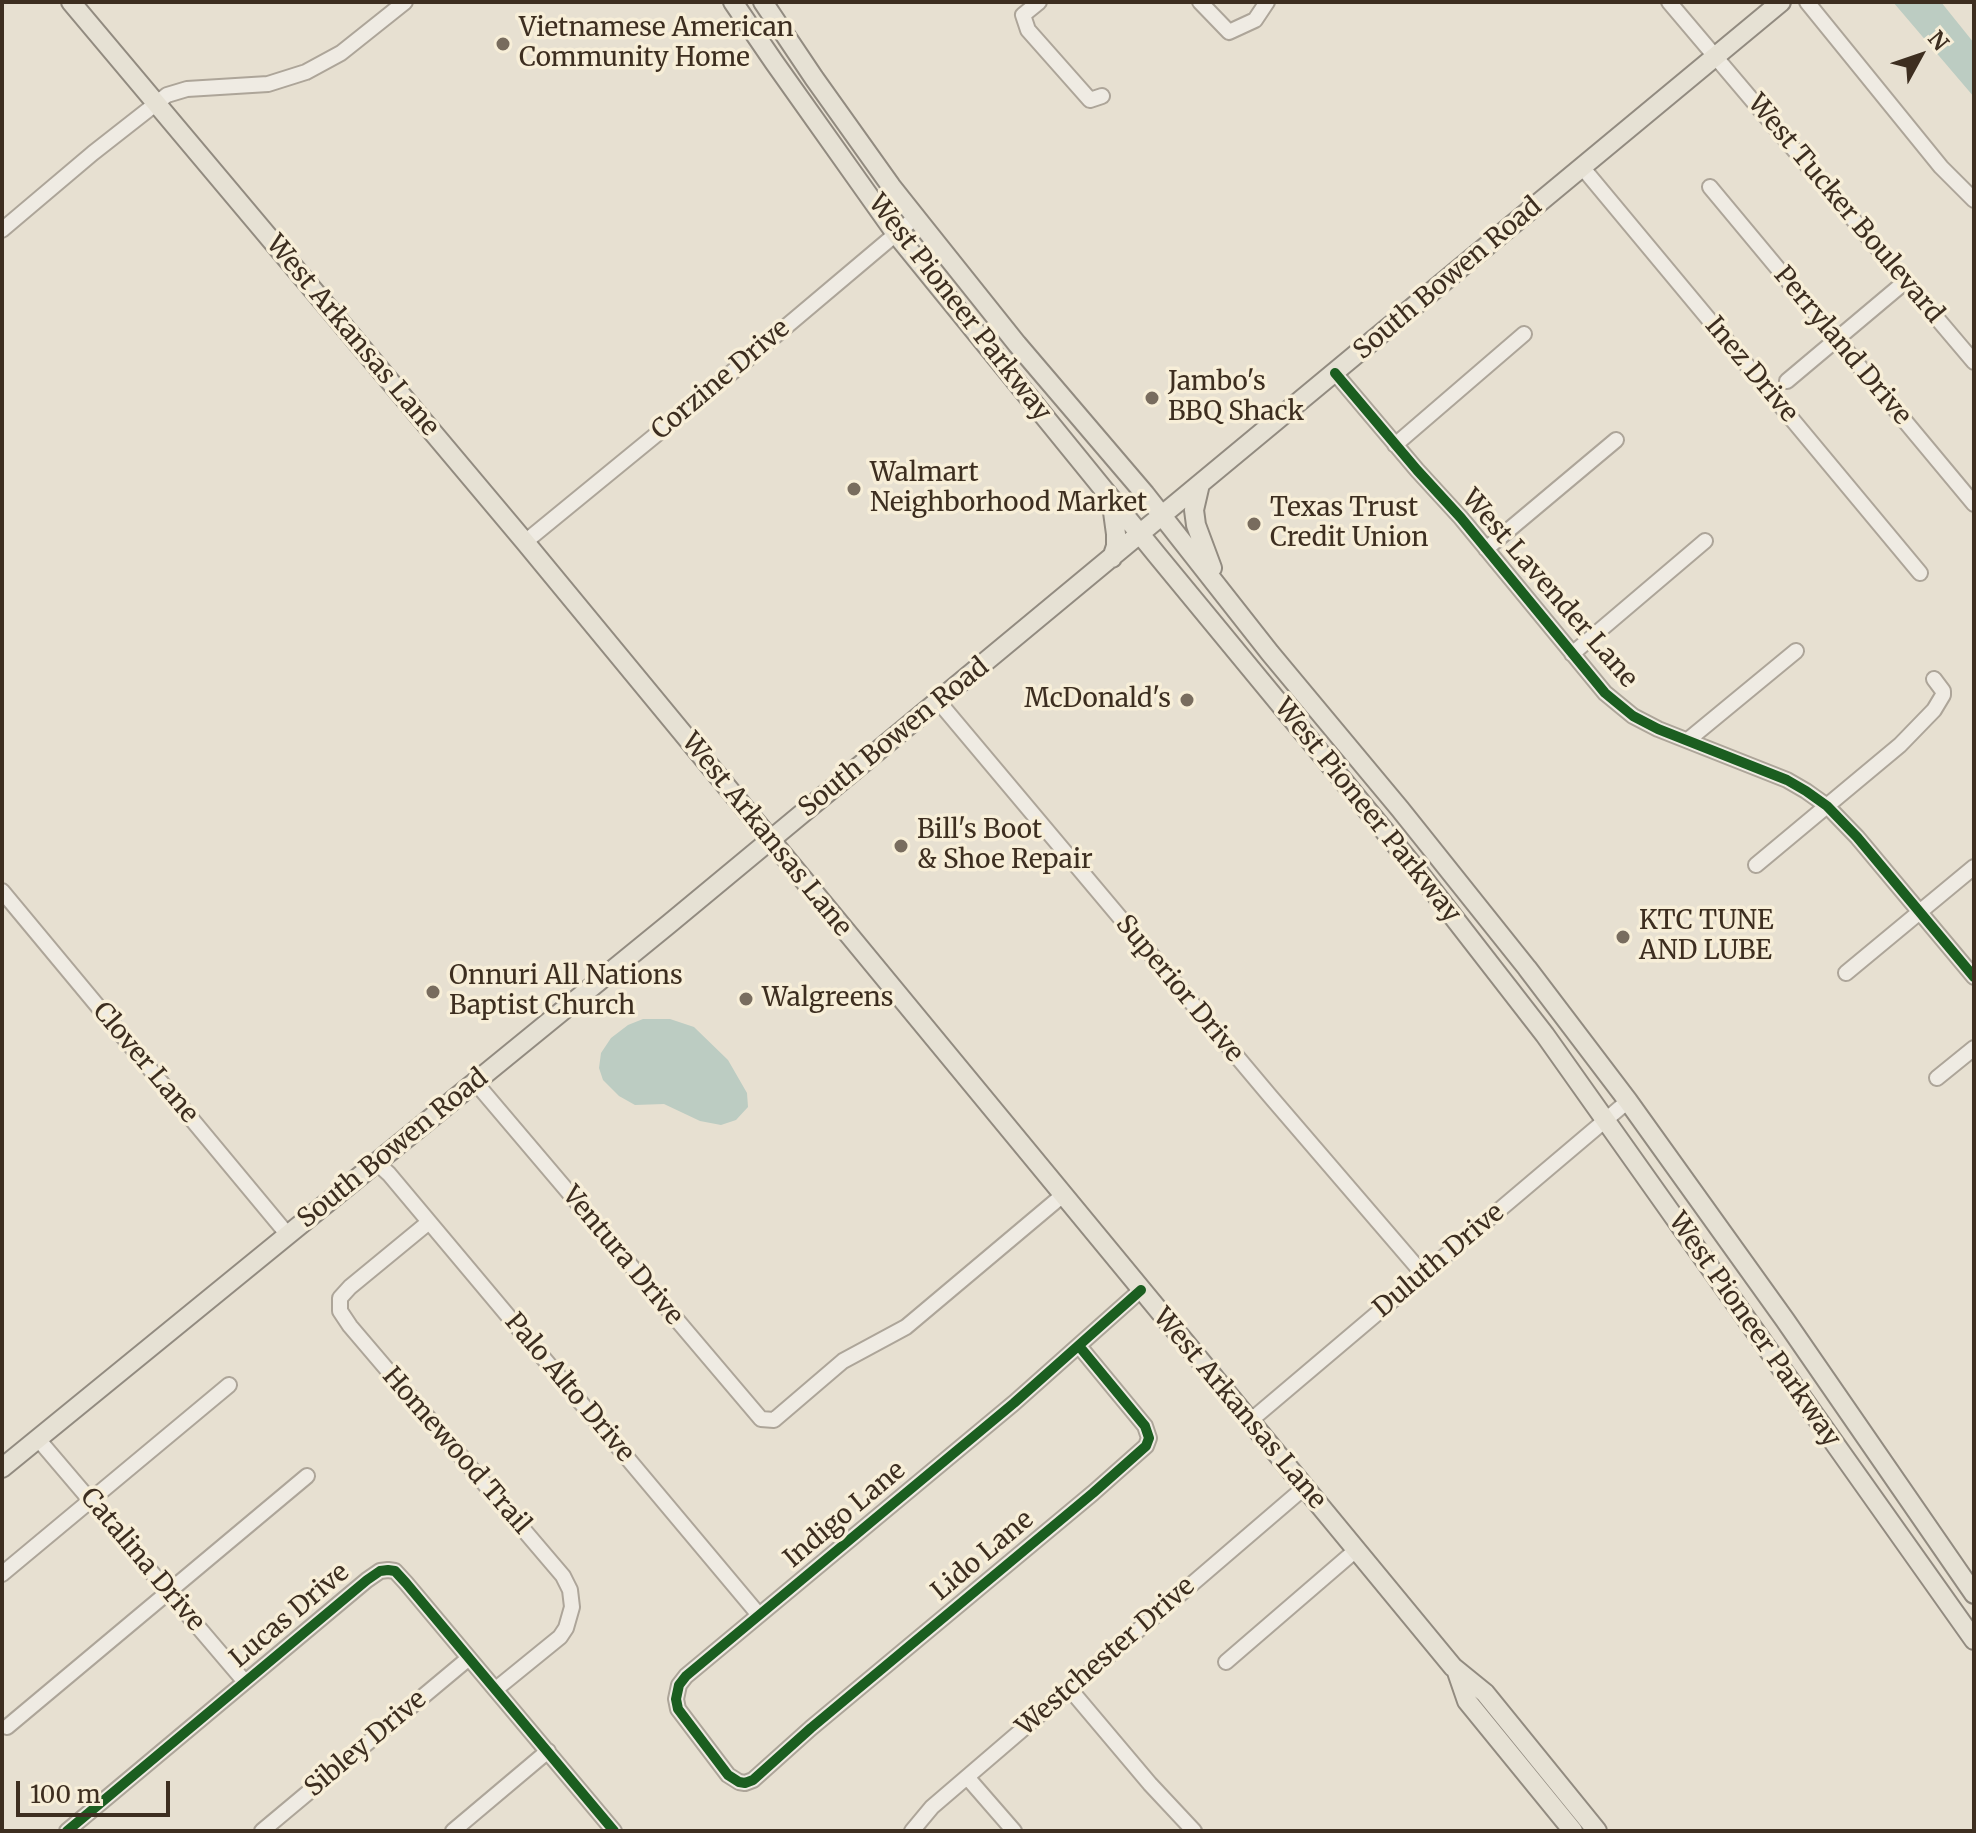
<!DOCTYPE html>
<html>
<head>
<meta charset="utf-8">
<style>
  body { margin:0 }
  #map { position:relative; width:1976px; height:1833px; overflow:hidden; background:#e7e0d1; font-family:Merriweather,serif }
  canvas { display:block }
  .frame { position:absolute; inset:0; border:4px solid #3d2e20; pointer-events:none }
  .north { position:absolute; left:1880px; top:16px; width:80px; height:80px; -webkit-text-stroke:6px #f7eed8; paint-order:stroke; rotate:50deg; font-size:22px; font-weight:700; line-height:32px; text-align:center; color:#3d2e20 }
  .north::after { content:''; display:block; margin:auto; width:28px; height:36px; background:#3d2e20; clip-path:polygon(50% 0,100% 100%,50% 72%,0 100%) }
  .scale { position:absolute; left:16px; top:1781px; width:154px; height:36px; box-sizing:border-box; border:4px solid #3d2e20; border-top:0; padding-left:10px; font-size:24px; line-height:28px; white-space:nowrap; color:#3d2e20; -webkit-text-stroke:6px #f7eed8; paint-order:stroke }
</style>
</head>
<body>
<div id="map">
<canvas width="1976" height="1833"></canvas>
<div class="frame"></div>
<div class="north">N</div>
<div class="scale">100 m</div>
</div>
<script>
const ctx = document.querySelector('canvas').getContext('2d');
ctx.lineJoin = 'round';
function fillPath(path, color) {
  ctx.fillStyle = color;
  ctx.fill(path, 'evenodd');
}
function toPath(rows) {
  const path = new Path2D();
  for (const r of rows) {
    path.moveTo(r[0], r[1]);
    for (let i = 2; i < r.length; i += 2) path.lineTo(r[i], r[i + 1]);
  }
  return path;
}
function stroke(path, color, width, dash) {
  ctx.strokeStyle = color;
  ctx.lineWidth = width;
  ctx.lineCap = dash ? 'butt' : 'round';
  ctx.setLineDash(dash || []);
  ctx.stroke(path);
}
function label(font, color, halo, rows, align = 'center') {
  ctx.font = font + ' Merriweather,serif';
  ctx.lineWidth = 7;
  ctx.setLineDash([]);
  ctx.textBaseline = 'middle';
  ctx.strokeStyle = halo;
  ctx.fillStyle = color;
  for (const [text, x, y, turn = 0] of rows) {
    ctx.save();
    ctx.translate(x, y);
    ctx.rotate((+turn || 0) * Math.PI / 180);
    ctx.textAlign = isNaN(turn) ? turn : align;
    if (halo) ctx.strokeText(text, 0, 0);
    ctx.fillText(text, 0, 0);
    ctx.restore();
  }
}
fillPath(toPath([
  [1893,2,1941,2,1974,43,1974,97],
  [643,1019,670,1019,694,1027,728,1060,747,1093,748,1107,736,1120,721,1125,700,1121,664,1104,635,1105,619,1096,603,1080,599,1068,601,1053,611,1038,628,1025]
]), '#bcccc2');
const minor = toPath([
  [1039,2,1023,15,1028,30,1090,100,1102,96],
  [1200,2,1229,32,1255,20,1267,2],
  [1669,2,1974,362],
  [1807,2,1941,167,1974,200],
  [1582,167,1920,573],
  [1710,187,1974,504],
  [2,230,93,153,167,95,187,89,268,84,306,72,341,53,405,2],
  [1335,373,1417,470,1461,518,1605,693,1633,716,1658,729,1787,780,1806,791,1827,806,1857,837,1974,977],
  [1787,381,1906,281],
  [1395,445,1524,334],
  [525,542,718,384,916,217],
  [1486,549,1616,440],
  [1572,654,1705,541],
  [938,701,1270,1096,1423,1274],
  [1688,740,1796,651],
  [1756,865,1900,745,1934,710,1943,695,1943,691,1934,679],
  [2,891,288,1235],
  [1846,973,1974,867],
  [1937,1078,1974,1048],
  [475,1082,761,1419,774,1420,843,1361,906,1327,1063,1195],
  [377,1163,389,1174,759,1615],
  [429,1222,350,1287,340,1298,340,1311,350,1326,563,1576,570,1590,572,1607,566,1628,560,1637,496,1689],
  [1079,1346,1145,1426,1149,1438,1146,1446,1093,1493,811,1728,753,1780,745,1783,739,1782,728,1775,678,1709,676,1699,679,1685,686,1676,1014,1403,1141,1290],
  [1250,1421,1628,1101],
  [38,1439,245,1682],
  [2,1574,229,1385],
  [1226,1662,1356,1550],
  [1069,1688,1150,1784,1194,1831],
  [7,1727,307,1476],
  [967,1777,1014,1831],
  [67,1831,367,1580,380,1571,388,1570,395,1571,406,1583,614,1831],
  [262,1831,469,1658],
  [453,1831,548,1751],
  [912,1831,932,1807,967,1777,1305,1487]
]);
const major = toPath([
  [71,2,525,542,1453,1667,1485,1693,1597,1831],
  [733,2,774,62,896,234,1157,555,1420,874,1545,1035,1974,1640],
  [763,2,814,78,891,186,922,225,1017,344,1145,494,1270,653,1400,809,1527,968,1628,1101,1785,1320,1974,1594],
  [1200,484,1194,510,1196,525,1212,568],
  [1109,503,1113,512,1116,534,1116,546,1112,558],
  [2,1468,669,924,1781,2],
  [1457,1672,1467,1701,1573,1831]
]);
stroke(minor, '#ada599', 18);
stroke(major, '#928b80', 22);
stroke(minor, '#efebe3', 14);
stroke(major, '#e6e1d4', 18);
stroke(toPath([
  [1335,373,1417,470,1461,518,1605,693,1633,716,1658,729,1787,780,1806,791,1827,806,1857,837,1974,977],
  [1079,1346,1145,1426,1149,1438,1146,1446,1093,1493,811,1728,753,1780,745,1783,739,1782,728,1775,678,1709,676,1699,679,1685,686,1676,1014,1403,1141,1290],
  [67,1831,367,1580,380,1571,388,1570,395,1571,406,1583,614,1831]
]), '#1b5e20', 10);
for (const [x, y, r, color] of [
  [503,44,8,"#786c5e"],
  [1152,398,8,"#786c5e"],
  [854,489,8,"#786c5e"],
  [1254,524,8,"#786c5e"],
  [1187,700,8,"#786c5e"],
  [901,846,8,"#786c5e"],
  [1623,937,8,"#786c5e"],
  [433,992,8,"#786c5e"],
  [746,999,8,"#786c5e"]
]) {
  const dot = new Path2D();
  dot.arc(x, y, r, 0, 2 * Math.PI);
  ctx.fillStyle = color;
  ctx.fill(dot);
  stroke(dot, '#f7eed8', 3);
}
label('26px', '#3d2e20', '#f7eed8', [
  ["Vietnamese American",519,29],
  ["Community Home",519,59],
  ["Jambo's",1168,383],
  ["BBQ Shack",1168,413],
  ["Walmart",870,474],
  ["Neighborhood Market",870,504],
  ["Texas Trust",1270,509],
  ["Credit Union",1270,539],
  ["McDonald's",1171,700,"right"],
  ["Bill's Boot",917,831],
  ["& Shoe Repair",917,861],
  ["KTC TUNE",1639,922],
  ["AND LUBE",1639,952],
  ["Onnuri All Nations",449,977],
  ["Baptist Church",449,1007],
  ["Walgreens",762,999]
], 'left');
label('26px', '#3d2e20', '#f7eed8', [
  ["West Tucker Boulevard",1845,209,50],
  ["South Bowen Road",1448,279,-40],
  ["West Pioneer Parkway",959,308,52],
  ["West Arkansas Lane",352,336,50],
  ["Perryland Drive",1842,346,50],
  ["Inez Drive",1751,370,50],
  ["Corzine Drive",721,380,-40],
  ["West Lavender Lane",1549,589,49],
  ["South Bowen Road",894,738,-39],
  ["West Pioneer Parkway",1367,811,51],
  ["West Arkansas Lane",766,835,51],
  ["Superior Drive",1179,989,50],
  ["Clover Lane",145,1063,50],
  ["South Bowen Road",393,1149,-39],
  ["Ventura Drive",622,1256,50],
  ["Duluth Drive",1439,1261,-40],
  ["West Pioneer Parkway",1754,1330,55],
  ["Palo Alto Drive",569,1388,50],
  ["West Arkansas Lane",1239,1409,50],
  ["Homewood Trail",456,1451,49],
  ["Indigo Lane",845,1515,-40],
  ["Lido Lane",983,1556,-40],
  ["Catalina Drive",142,1560,50],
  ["Lucas Drive",290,1616,-40],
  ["Westchester Drive",1106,1657,-41],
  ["Sibley Drive",366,1744,-40]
]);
</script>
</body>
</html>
